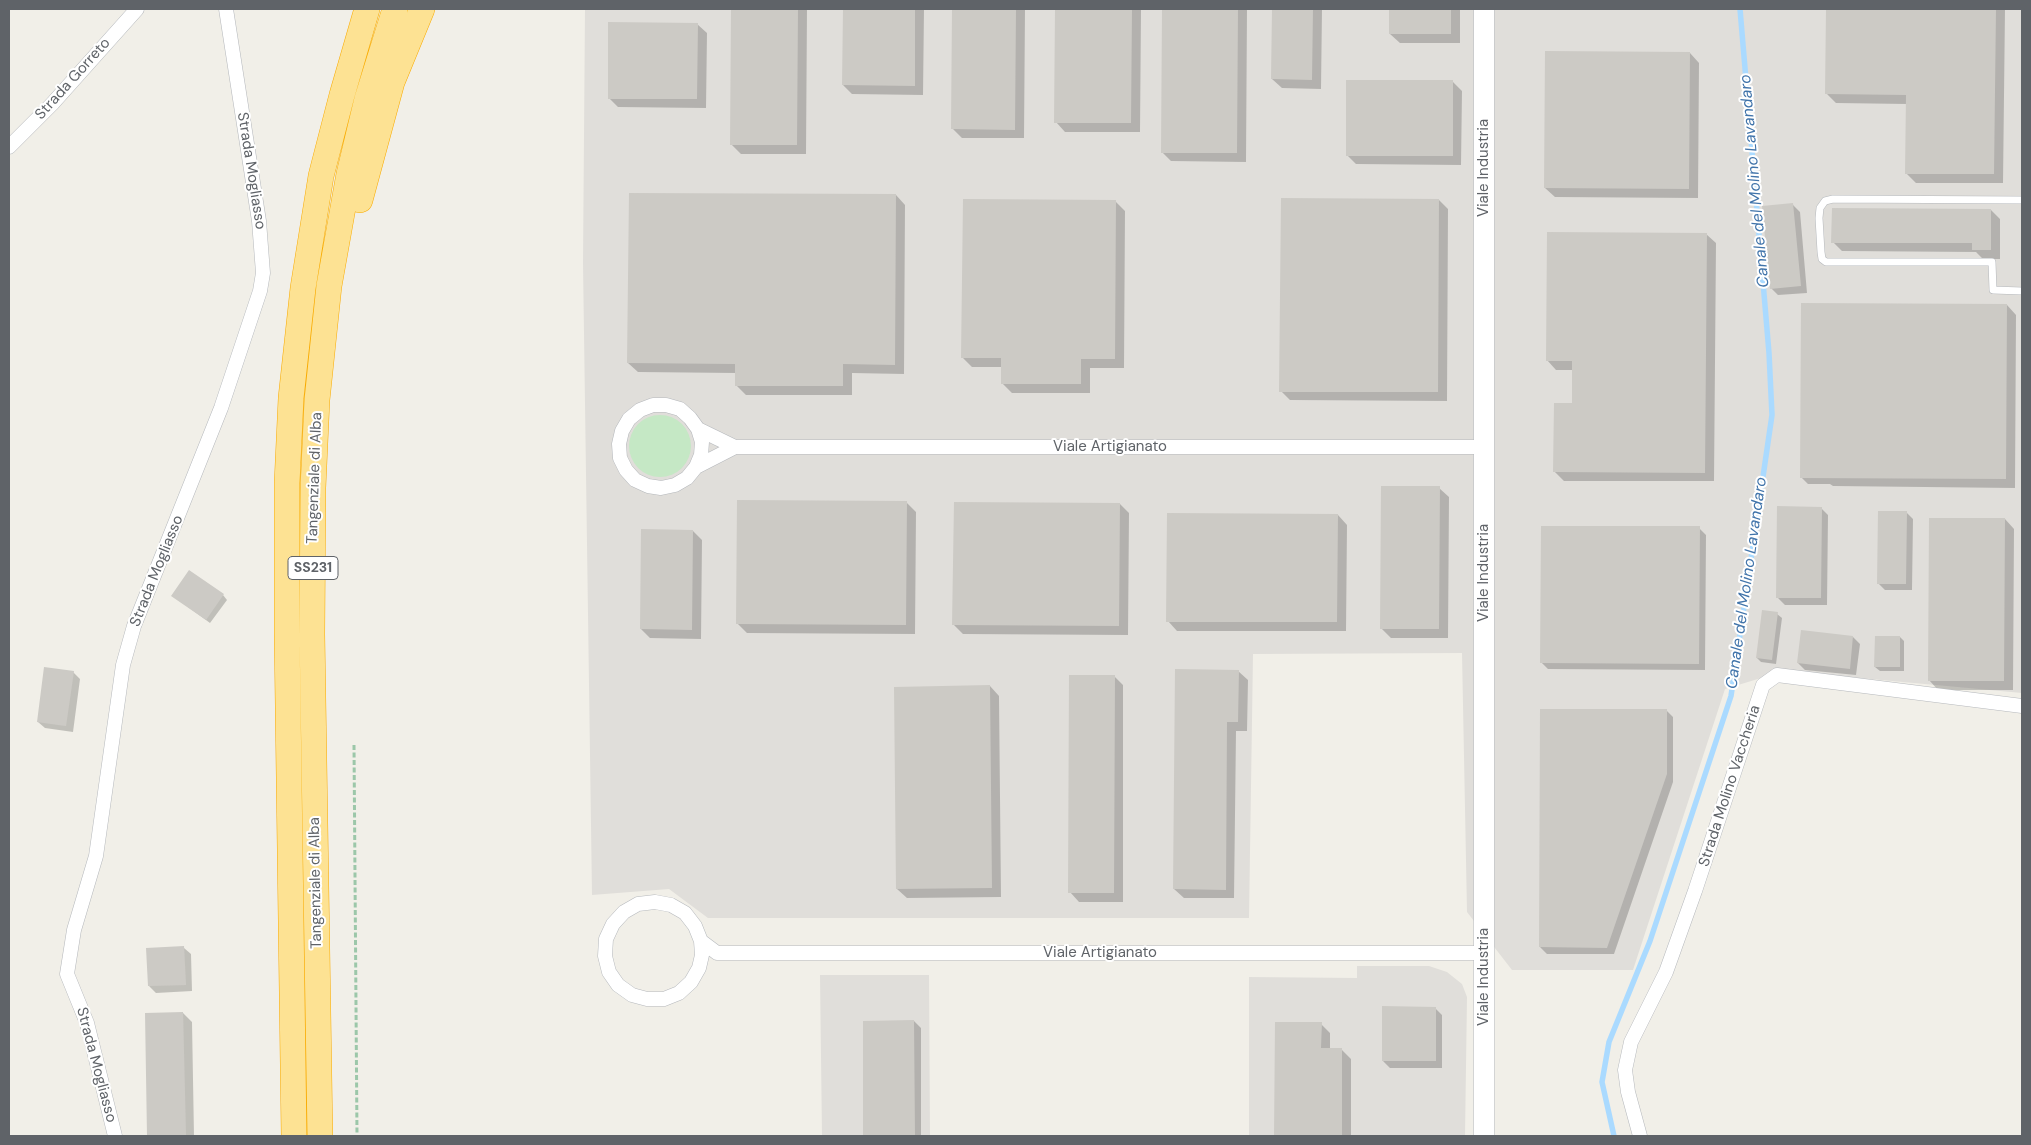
<!DOCTYPE html>
<html>
<head>
<meta charset="utf-8">
<style>
  body { margin:0 }
  #map { position:relative; width:2031px; height:1145px; overflow:hidden; background:#f1efe8; font-family:"DM Sans",sans-serif }
  canvas { display:block }
  .frame { position:absolute; inset:0; border:10px solid #5f6368; pointer-events:none }
</style>
</head>
<body>
<div id="map">
<canvas width="2031" height="1145"></canvas>
<div class="frame"></div>
</div>
<script>
const ctx = document.querySelector('canvas').getContext('2d');
ctx.lineJoin = 'round';
function fillPath(path, color) {
  ctx.fillStyle = color;
  ctx.fill(path, 'evenodd');
}
function toPath(rows) {
  const path = new Path2D();
  for (const r of rows) {
    if (r.length === 3) {
      path.moveTo(r[0] + r[2], r[1]);
      path.arc(r[0], r[1], r[2], 0, 2 * Math.PI);
      continue;
    }
    path.moveTo(r[0], r[1]);
    for (let i = 2; i < r.length; i += 2) path.lineTo(r[i], r[i + 1]);
  }
  return path;
}
function stroke(path, color, width, dash) {
  ctx.strokeStyle = color;
  ctx.lineWidth = width;
  ctx.lineCap = dash ? 'butt' : 'round';
  ctx.setLineDash(dash || []);
  ctx.stroke(path);
}
function label(font, color, halo, rows, align = 'center') {
  ctx.font = font + ' "DM Sans",sans-serif';
  ctx.lineWidth = 4;
  ctx.setLineDash([]);
  ctx.textBaseline = 'middle';
  ctx.strokeStyle = halo;
  ctx.fillStyle = color;
  for (const [text, x, y, turn = 0] of rows) {
    ctx.save();
    ctx.translate(x, y);
    ctx.rotate((+turn || 0) * Math.PI / 180);
    ctx.textAlign = isNaN(turn) ? turn : align;
    if (halo) ctx.strokeText(text, 0, 0);
    ctx.fillText(text, 0, 0);
    ctx.restore();
  }
}
fillPath(toPath([
  [585,9,2022,9,2022,693,1784,671,1725,689,1633,970,1512,970,1467,912,1462,653,1253,654,1249,918,708,918,669,889,592,895,583,263],
  [1357,966,1429,966,1447,972,1462,984,1467,997,1465,1136,1249,1136,1249,977,1357,978],
  [820,975,929,975,930,1136,822,1136]
]), '#e0deda');
fillPath(toPath([
  [660,446,31]
]), '#c5e8c5');
fillPath(toPath([
  [732,9,807,9,806,154,741,154,731,144],
  [844,9,924,9,923,95,852,94,843,85],
  [953,9,1025,9,1024,138,962,138,953,129],
  [1057,9,1141,9,1140,132,1065,132,1056,122],
  [1163,9,1247,9,1246,162,1171,161,1162,152],
  [1273,9,1322,9,1321,89,1282,88,1272,79],
  [1390,9,1460,9,1460,43,1400,43,1390,34],
  [1524,9,1556,9,1556,10],
  [1827,9,2005,9,2003,183,1916,183,1906,173,1907,104,1836,103,1827,94],
  [697,24,707,33,706,108,618,107,609,98],
  [1690,53,1699,63,1698,198,1555,197,1545,188],
  [1453,82,1462,91,1461,165,1356,164,1347,155],
  [896,195,905,205,904,374,852,373,852,395,746,395,736,385,736,373,638,372,628,363],
  [1439,200,1448,209,1447,401,1290,400,1281,391],
  [1116,202,1125,211,1124,368,1090,368,1090,393,1012,393,1002,383,1002,367,972,367,963,358],
  [1793,205,1800,212,1807,293,1778,295,1771,288],
  [1991,210,2000,219,2000,259,1983,259,1976,252,1842,251,1833,242],
  [1706,234,1716,243,1714,481,1564,481,1554,471,1573,404,1574,370,1556,370,1547,360],
  [2007,305,2016,315,2015,488,1833,486,1830,484,1808,484,1801,477],
  [1439,488,1449,497,1448,638,1391,638,1381,628],
  [906,502,916,512,915,634,747,633,737,623],
  [1120,504,1129,513,1128,635,963,634,954,625],
  [1821,508,1828,515,1827,605,1785,605,1778,598],
  [1906,512,1913,519,1912,590,1885,590,1878,583],
  [1338,515,1347,525,1346,631,1177,631,1168,621],
  [2005,519,2014,529,2013,690,1938,690,1929,680],
  [1699,528,1706,535,1705,670,1548,669,1541,662],
  [693,531,702,540,701,639,650,638,641,629],
  [223,595,227,600,210,623,173,596],
  [1777,614,1782,618,1776,664,1761,662,1757,658],
  [1853,637,1860,644,1856,675,1805,670,1798,663],
  [1900,637,1904,641,1904,671,1880,671,1875,667],
  [1238,671,1248,680,1247,731,1236,731,1234,898,1184,898,1174,889],
  [73,672,80,679,73,732,45,728,38,722],
  [1114,676,1123,685,1123,902,1079,902,1070,892],
  [990,686,999,696,1001,897,907,898,897,889],
  [1666,710,1673,717,1673,782,1614,954,1547,954,1540,947],
  [184,948,191,954,192,991,156,993,149,986],
  [1435,1008,1442,1015,1442,1068,1390,1068,1383,1061],
  [183,1013,192,1022,194,1136,148,1136,146,1014],
  [914,1021,921,1028,921,1136,865,1136,864,1022],
  [1276,1024,1321,1024,1330,1033,1330,1050,1342,1050,1351,1059,1351,1136,1275,1136]
]), '#0003');
stroke(toPath([
  [1614,1136,1602,1082,1609,1042,1650,941,1731,696,1772,415,1769,353,1740,9]
]), '#aadaff', 5.5);
fillPath(toPath([
  [731,9,798,9,797,145,730,145],
  [843,9,915,9,915,86,842,85],
  [952,9,1016,9,1015,130,951,129],
  [1055,9,1132,9,1131,123,1054,123],
  [1162,9,1238,9,1237,153,1161,153],
  [1272,9,1313,9,1312,80,1271,79],
  [1389,9,1451,9,1451,34,1389,34],
  [1826,9,1996,9,1994,174,1905,174,1906,95,1825,94],
  [608,22,698,23,697,99,608,99],
  [1545,51,1690,52,1689,189,1544,188],
  [1346,80,1453,80,1453,156,1346,156],
  [629,193,896,194,895,365,843,364,843,386,735,386,735,364,627,363],
  [1281,198,1439,199,1438,392,1279,392],
  [963,199,1116,200,1115,359,1081,359,1081,384,1001,384,1001,358,961,358],
  [1793,203,1801,286,1770,289,1762,206],
  [1832,208,1991,209,1991,250,1972,250,1972,243,1831,243],
  [1547,232,1707,233,1705,473,1553,472,1554,403,1572,403,1572,361,1546,361],
  [1801,303,2007,304,2006,479,1800,478],
  [1381,486,1440,486,1439,629,1380,629],
  [737,500,907,501,906,625,736,624],
  [954,502,1120,503,1119,626,952,625],
  [1777,506,1822,507,1821,598,1776,598],
  [1878,511,1907,511,1906,584,1877,584],
  [1167,513,1338,514,1337,622,1166,622],
  [1929,518,2005,518,2004,681,1928,681],
  [1541,526,1700,526,1699,664,1540,663],
  [641,529,693,530,692,630,640,629],
  [189,570,224,594,206,620,171,596],
  [1762,610,1778,612,1772,660,1756,658],
  [1801,630,1853,636,1850,669,1797,663],
  [1875,636,1900,636,1900,667,1874,667],
  [44,667,74,671,66,726,37,722],
  [1175,669,1239,670,1238,722,1227,722,1226,890,1173,889],
  [1069,675,1115,675,1114,893,1068,893],
  [990,685,992,888,896,889,894,687],
  [1540,709,1667,709,1667,774,1607,948,1539,947],
  [184,946,186,985,148,986,146,948],
  [1382,1006,1436,1007,1436,1061,1382,1061],
  [183,1012,186,1136,147,1136,145,1013],
  [914,1020,915,1136,863,1136,863,1021],
  [1275,1022,1322,1022,1321,1048,1342,1048,1342,1136,1274,1136]
]), '#cccac5');
const lane = toPath([
  [2022,200,1833,199,1825,201,1820,208,1819,218,1821,252,1822,259,1826,262,1992,262,1993,290,2022,291]
]);
const street = toPath([
  [9,147,52,104,137,9],
  [698,429,702,442,701,455,696,467,687,478,675,485,661,488,648,486,635,480,626,470,620,458,619,444,622,431,629,419,640,410,653,405,666,405,680,409,690,418,698,429,735,447,1484,447],
  [696,467,735,447],
  [701,941,702,955,699,968,691,982,679,993,664,999,647,999,632,995,618,985,609,972,605,956,606,939,613,924,624,912,638,904,655,902,671,905,685,913,695,926,701,941,717,953],
  [717,953,1484,953],
  [115,1136,87,1023,67,974,74,930,96,856,123,665,134,626,221,408,260,291,263,273,259,221,226,9],
  [1640,1136,1628,1092,1625,1070,1631,1042,1666,972,1695,891,1763,685,1777,675,2022,706]
]);
const secondary = toPath([
  [1484,1136,1484,9]
]);
const highway = toPath([
  [360,200,392,82,422,9],
  [294,1136,287,634,287,483,291,398,303,288,321,176,342,95,367,9],
  [320,1136,312,634,313,488,317,400,329,286,349,174,367,99,395,9]
]);
stroke(lane, '#b5b8bc', 8);
stroke(street, '#b5b8bc', 15);
stroke(secondary, '#b6babf', 21);
stroke(highway, '#f9ab00', 26);
stroke(toPath([
  [354,745,357,1136]
]), '#9cc7a9', 3, [5, 2.5]);
stroke(lane, '#fff', 7);
stroke(street, '#fff', 14);
stroke(secondary, '#fff', 20);
stroke(highway, '#fde293', 25);
for (const [x, y, w] of [
  [313,568,50]
]) {
  const box = new Path2D();
  box.roundRect(x - w / 2, y - 11.5, w, 23, 4);
  ctx.fillStyle = '#fff';
  ctx.fill(box);
  stroke(box, '#5f6368', 1);
}
label('bold 14px', '#5f6368', null, [
  ["SS231",313,568]
]);
label('15px', '#5f6368', '#fff', [
  ["Strada Gorreto",73,79,-48],
  ["Viale Industria",1484,168,-90],
  ["Strada Mogliasso",251,171,81],
  ["Viale Artigianato",1110,447],
  ["Tangenziale di Alba",315,478,-88],
  ["Strada Mogliasso",157,571,-68],
  ["Viale Industria",1484,573,-90],
  ["Strada Molino Vaccheria",1730,786,-72],
  ["Tangenziale di Alba",316,883,-91],
  ["Viale Artigianato",1100,953],
  ["Viale Industria",1484,977,-90],
  ["Strada Mogliasso",96,1065,75]
]);
label('italic 16px', '#4174aa', '#fff', [
  ["Canale del Molino Lavandaro",1755,181,-95],
  ["Canale del Molino Lavandaro",1747,583,-82]
]);
</script>
</body>
</html>
